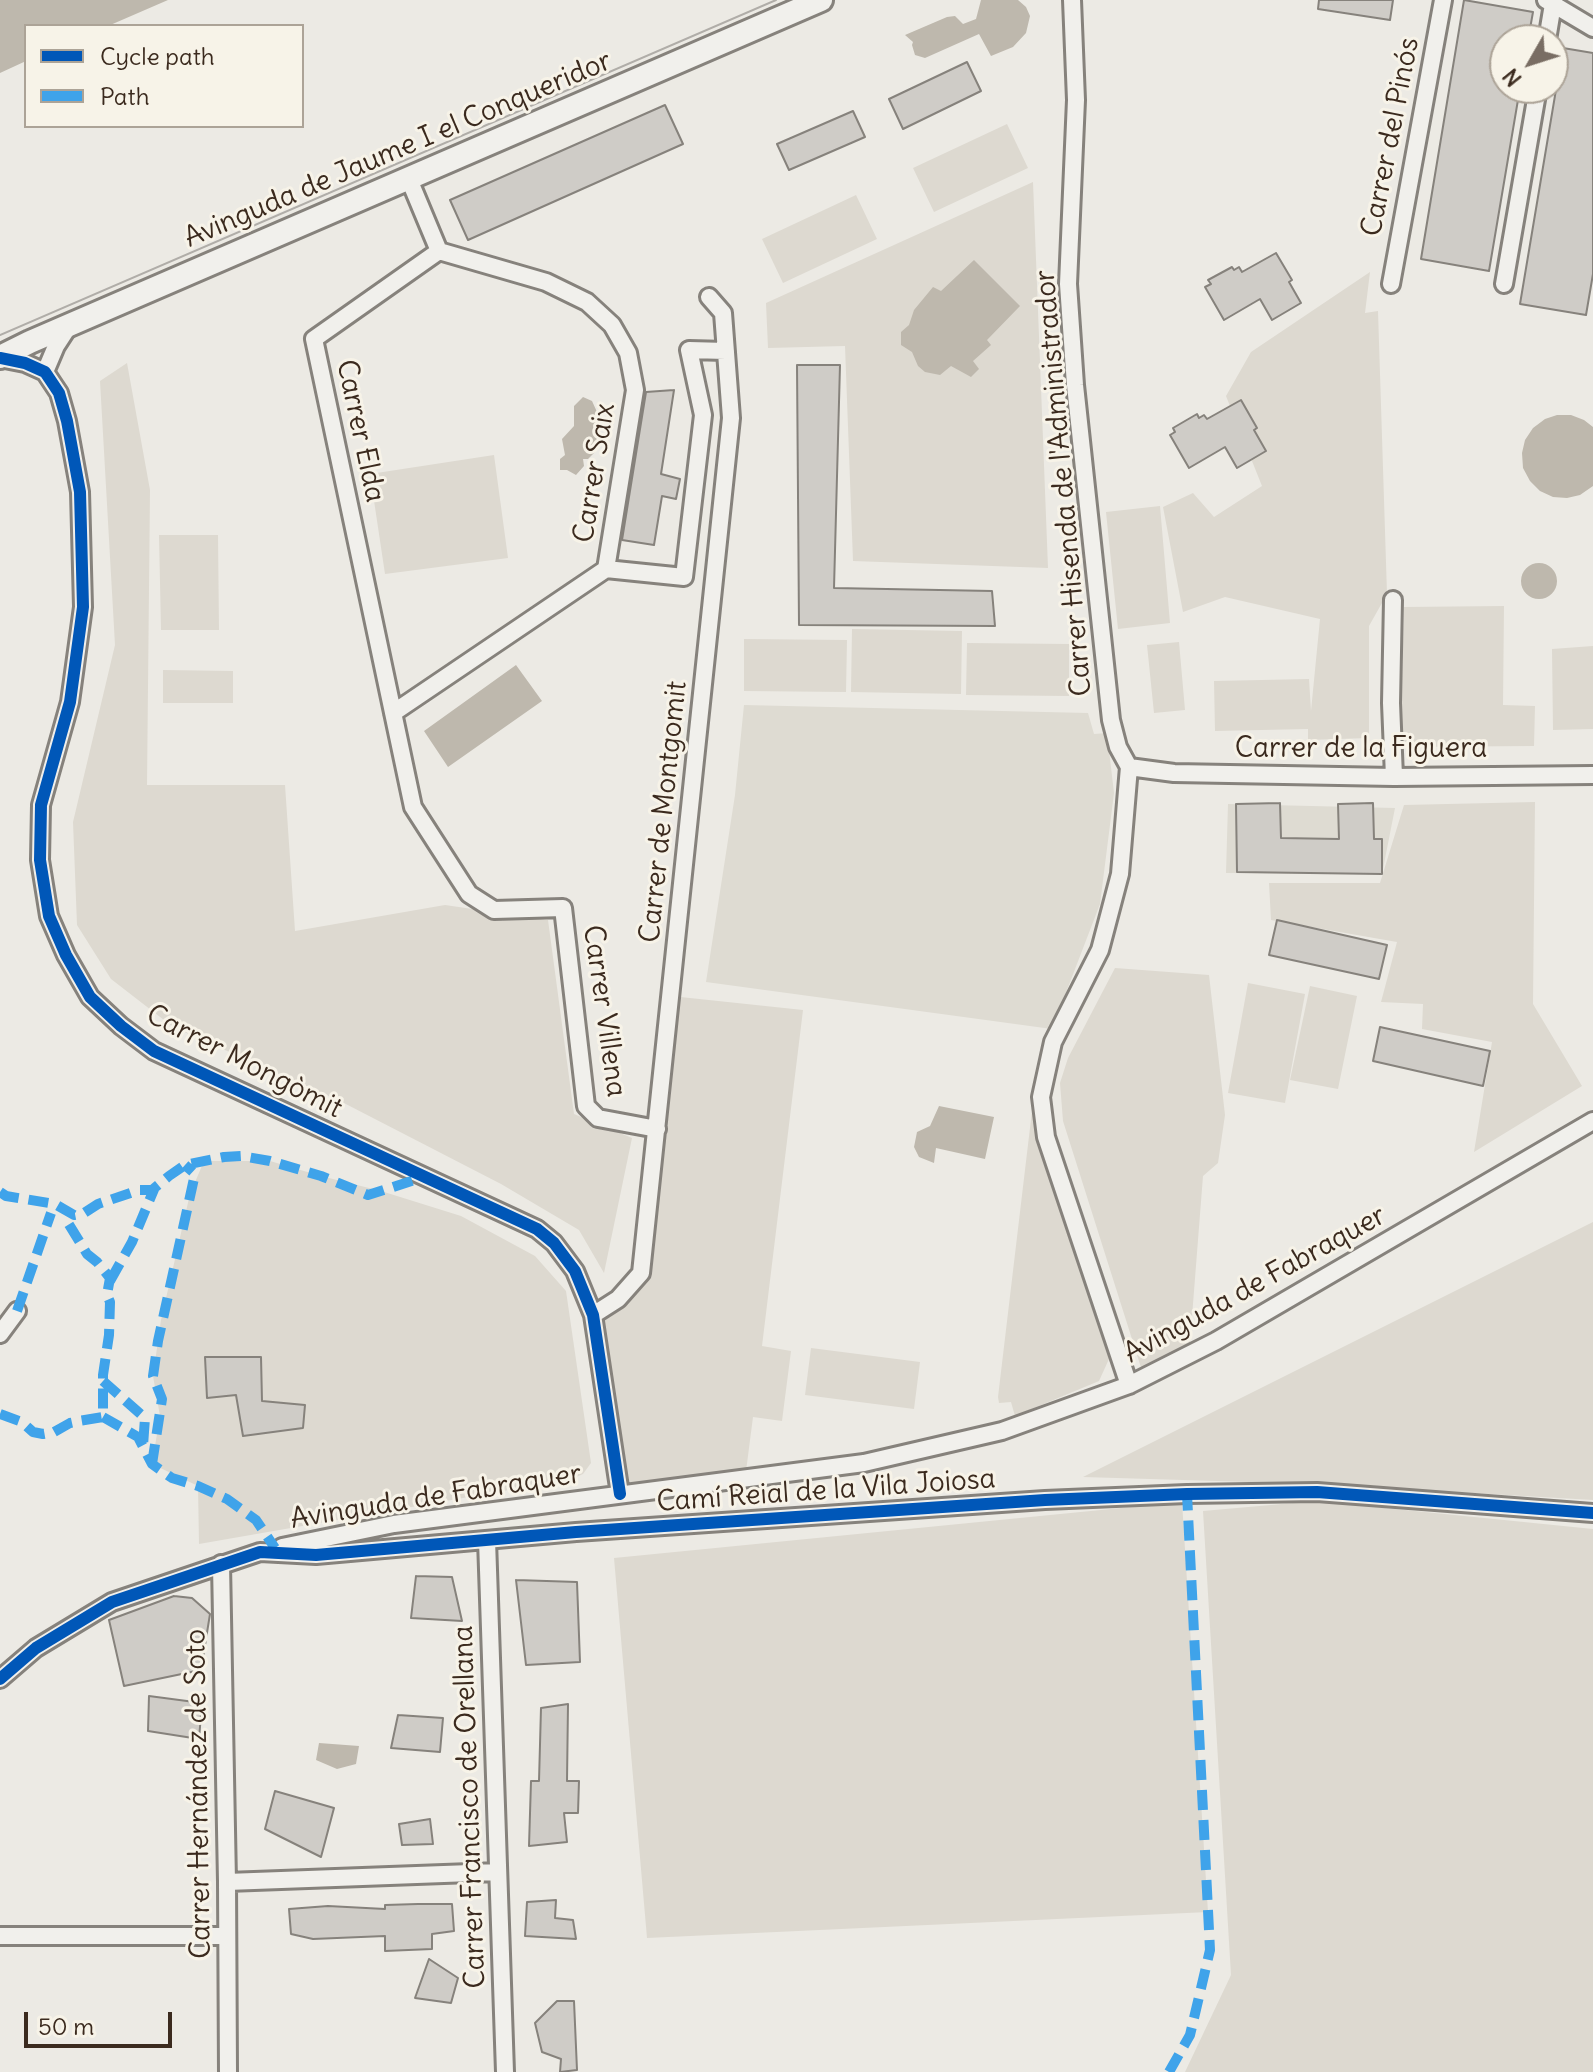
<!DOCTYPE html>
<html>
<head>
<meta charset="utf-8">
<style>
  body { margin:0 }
  #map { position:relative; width:1593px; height:2072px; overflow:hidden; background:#eceae4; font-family:Delius,sans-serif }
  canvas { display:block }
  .legend { position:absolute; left:24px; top:24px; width:280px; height:104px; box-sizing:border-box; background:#f7f3e8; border:2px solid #aca397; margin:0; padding:10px 14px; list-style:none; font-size:24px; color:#3b2a1e }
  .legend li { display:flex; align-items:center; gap:16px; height:40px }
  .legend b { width:40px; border:2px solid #aca397 }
  .north { position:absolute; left:1489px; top:24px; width:80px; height:80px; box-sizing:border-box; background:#f7f3e8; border:2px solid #aca397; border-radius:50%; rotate:231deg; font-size:22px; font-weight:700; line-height:32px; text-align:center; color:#3b2a1e }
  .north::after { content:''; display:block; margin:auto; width:28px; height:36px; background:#796d63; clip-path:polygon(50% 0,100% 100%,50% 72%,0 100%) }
  .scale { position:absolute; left:24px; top:2012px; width:148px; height:36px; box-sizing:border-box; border:4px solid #3b2a1e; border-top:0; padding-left:10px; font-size:24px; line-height:28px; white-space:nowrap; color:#3b2a1e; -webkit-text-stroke:6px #f7f3e8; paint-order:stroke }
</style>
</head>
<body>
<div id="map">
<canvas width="1593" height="2072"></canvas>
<ul class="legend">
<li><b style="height:10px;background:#0057b8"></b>Cycle path</li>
<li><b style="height:10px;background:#3fa3ea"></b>Path</li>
</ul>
<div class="north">N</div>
<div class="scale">50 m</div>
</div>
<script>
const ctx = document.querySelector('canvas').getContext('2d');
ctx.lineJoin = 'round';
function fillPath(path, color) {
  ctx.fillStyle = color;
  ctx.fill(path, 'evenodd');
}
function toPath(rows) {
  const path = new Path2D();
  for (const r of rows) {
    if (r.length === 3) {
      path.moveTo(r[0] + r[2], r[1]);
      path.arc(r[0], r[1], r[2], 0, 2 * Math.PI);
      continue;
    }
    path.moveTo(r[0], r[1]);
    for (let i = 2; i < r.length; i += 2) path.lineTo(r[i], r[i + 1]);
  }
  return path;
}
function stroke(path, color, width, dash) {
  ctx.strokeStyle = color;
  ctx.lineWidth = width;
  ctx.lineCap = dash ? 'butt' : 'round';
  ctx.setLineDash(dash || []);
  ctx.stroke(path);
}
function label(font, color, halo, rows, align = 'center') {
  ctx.font = font + ' Delius,sans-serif';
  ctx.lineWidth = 6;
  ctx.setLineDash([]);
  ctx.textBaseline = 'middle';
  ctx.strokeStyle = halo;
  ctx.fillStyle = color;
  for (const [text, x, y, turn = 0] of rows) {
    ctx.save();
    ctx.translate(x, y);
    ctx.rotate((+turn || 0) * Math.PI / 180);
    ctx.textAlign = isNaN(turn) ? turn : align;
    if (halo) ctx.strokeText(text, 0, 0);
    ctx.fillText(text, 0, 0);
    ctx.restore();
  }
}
fillPath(toPath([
  [744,705,1088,713,1094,734,1107,733,1114,793,1100,904,1052,1029,706,982,735,795],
  [1228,804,1395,808,1382,874,1226,873]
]), '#dedbd2');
fillPath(toPath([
  [1007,124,1028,168,934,212,913,168],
  [1033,182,1048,568,853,561,845,346,768,348,766,303],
  [856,195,877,239,783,283,762,239],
  [1370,272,1365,313,1378,311,1387,594,1369,626,1369,738,1308,740,1308,729,1215,731,1214,681,1309,679,1311,711,1320,619,1225,597,1183,612,1163,507,1193,493,1214,517,1262,486,1226,396,1251,352],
  [127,363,150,490,147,785,285,785,295,931,445,905,548,920,574,1114,632,1138,604,1273,579,1230,501,1184,340,1101,173,1027,111,979,77,925,73,822,115,645,100,381],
  [494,455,508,558,385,574,370,474],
  [1160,506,1170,623,1118,629,1106,512],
  [159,535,218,535,219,630,161,630],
  [1504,606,1503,705,1535,706,1534,746,1400,747,1404,607],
  [852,629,962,631,961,694,851,692],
  [744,639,847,640,846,692,744,691],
  [1179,642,1185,710,1154,713,1147,645],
  [967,643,1069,644,1069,696,966,695],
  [1593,646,1593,729,1553,730,1552,649],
  [163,670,233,671,233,703,163,703],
  [1535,802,1533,1004,1582,1086,1474,1152,1492,1042,1422,1029,1423,1004,1381,1002,1397,942,1271,920,1269,883,1380,883,1404,805],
  [1115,968,1209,975,1225,1115,1218,1163,1203,1176,1189,1355,1144,1377,1063,1121,1060,1083,1068,1058],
  [1248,983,1305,994,1285,1103,1228,1093],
  [1310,986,1357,996,1338,1089,1290,1080],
  [671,996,803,1010,762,1346,791,1351,782,1421,753,1417,745,1479,620,1494,593,1315,641,1272],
  [1032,1111,1101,1327,1109,1359,1099,1381,1015,1416,1011,1402,999,1403,998,1397],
  [204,1161,270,1161,321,1176,381,1191,461,1216,535,1256,566,1291,591,1463,583,1474,572,1479,199,1544,198,1486,152,1464,160,1416,153,1376,161,1320,190,1194],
  [1593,1222,1593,1500,1317,1484,1083,1477],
  [811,1348,920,1362,914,1409,805,1395],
  [1316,1501,1593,1529,1593,2072,1185,2072,1231,1975,1203,1511],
  [1182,1502,1208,1912,647,1938,614,1558]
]), '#ddd9d0');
fillPath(toPath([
  [0,0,168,0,108,26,26,26,26,61,0,73],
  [981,0,1018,0,1026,7,1030,16,1026,33,1013,47,991,56,979,34,925,58,915,55,912,45,913,42,905,35,947,17,955,16,963,24,976,19],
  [974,260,1020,306,987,340,991,345,973,361,979,369,971,377,951,366,940,375,925,372,918,366,912,352,901,345,901,332,909,325,914,310,933,287,941,291],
  [583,397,592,401,597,412,599,431,596,451,588,459,583,459,584,466,576,475,567,470,560,470,560,459,565,455,562,439,574,426,574,406],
  [1557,415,1571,415,1584,420,1593,427,1593,486,1580,495,1567,498,1553,497,1540,491,1530,481,1523,468,1522,453,1525,440,1533,428,1545,419],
  [1539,581,18],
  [516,665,542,701,448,767,424,731],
  [939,1106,994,1117,985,1159,936,1148,934,1163,919,1157,914,1147,917,1132,930,1126],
  [319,1743,359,1746,356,1764,337,1769,316,1760]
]), '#beb8ad');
const building = toPath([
  [1319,0,1393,0,1390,20,1318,9,1319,0],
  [1464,0,1533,12,1528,40,1505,40,1505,88,1520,88,1489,271,1421,259,1464,0],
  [1563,48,1593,53,1593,274,1586,315,1520,304,1563,48],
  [967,62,981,91,903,129,889,99,967,62],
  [665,105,683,144,468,240,450,200,665,105],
  [853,111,865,137,789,170,777,144,853,111],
  [1276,253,1292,280,1289,282,1301,303,1272,320,1260,299,1224,320,1205,287,1211,284,1208,280,1232,267,1234,270,1239,267,1242,272,1276,253],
  [797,365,840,365,834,588,992,591,995,626,799,625,797,365],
  [674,390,661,474,680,479,676,499,662,496,654,545,622,540,646,392,674,390],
  [1241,400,1257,428,1254,430,1266,451,1237,468,1225,447,1189,468,1170,435,1175,432,1173,428,1197,414,1199,418,1204,415,1207,419,1241,400],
  [1280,803,1281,838,1339,839,1338,804,1373,803,1374,839,1382,839,1382,874,1237,872,1236,804,1280,803],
  [1277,920,1387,945,1379,979,1269,955,1277,920],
  [1380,1027,1490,1051,1483,1086,1373,1061,1380,1027],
  [205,1357,261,1357,262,1401,305,1405,303,1428,243,1436,236,1395,207,1398,205,1357],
  [416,1576,452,1577,462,1621,411,1618,416,1576],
  [516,1580,577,1582,580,1662,526,1665,516,1580],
  [174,1596,192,1598,210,1614,201,1670,124,1686,109,1620,174,1596],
  [149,1696,202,1703,199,1739,148,1731,149,1696],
  [568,1704,567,1781,579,1781,578,1813,564,1813,567,1842,529,1846,531,1781,539,1781,541,1708,568,1704],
  [398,1715,443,1718,440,1752,391,1748,398,1715],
  [275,1791,334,1808,321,1857,265,1829,275,1791],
  [430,1819,433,1844,402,1845,399,1824,430,1819],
  [556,1900,555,1918,573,1920,576,1939,525,1936,527,1902,556,1900],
  [418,1904,452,1904,454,1931,432,1934,432,1949,385,1951,385,1936,313,1939,291,1934,289,1909,328,1906,385,1909,385,1905,418,1904],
  [429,1959,458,1978,451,2003,415,1998,429,1959],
  [557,2001,574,2001,577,2070,560,2072,561,2059,542,2052,535,2023,557,2001]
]);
fillPath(building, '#cfccc7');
stroke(building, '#86827c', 2);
const street = toPath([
  [1072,0,1076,100,1068,284,1075,385,1111,720,1118,747,1129,767],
  [1546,0,1593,28],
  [1547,40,1553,4],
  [409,179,439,251,314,339,413,807,469,894,494,910,563,908,586,1106,598,1118,657,1129],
  [1391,284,1443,0],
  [1504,284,1538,88],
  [0,358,25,363,45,372,59,393,67,421,80,492,83,607,70,702,41,805,40,860,49,916,66,955,90,997,121,1026,154,1051,537,1229,554,1243,575,1271,593,1315,620,1494],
  [45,372,56,346,69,326],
  [606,569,684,577,703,415,689,350,726,351],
  [1393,600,1391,703,1394,777],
  [393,713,606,569,635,390,628,353,612,325,587,302,546,282,439,251],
  [1129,767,1120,874,1100,950,1053,1042,1041,1097,1046,1137,1129,1385],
  [1129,767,1174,773,1394,777,1593,775],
  [593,1315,618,1299,641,1273,731,418,723,313,709,297],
  [0,1334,17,1311],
  [487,1540,505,2072],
  [282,1547,394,1524,864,1463,1002,1431,1129,1385,1216,1341,1593,1121],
  [221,1564,227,1882,228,2072],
  [0,1679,36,1648,112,1602,260,1552,316,1555,576,1532,1045,1500,1187,1494,1317,1492,1593,1513],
  [227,1882,498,1872],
  [0,1936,227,1936]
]);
const secondary = toPath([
  [0,357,30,342,821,0]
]);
stroke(street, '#86827c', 22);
stroke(secondary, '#86827c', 28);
stroke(street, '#f1f0ec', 16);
stroke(secondary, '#f1f0ec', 22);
stroke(toPath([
  [0,335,776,0]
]), '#b0ada8', 2);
stroke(toPath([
  [0,1192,6,1196,55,1204,74,1215,84,1213,98,1204,139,1190,152,1190,169,1176,185,1165,224,1157,241,1156,270,1161,321,1176,368,1195,424,1177],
  [110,1281,132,1242,155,1187],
  [17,1311,51,1213],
  [103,1381,145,1418,143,1446],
  [0,1414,22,1422,33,1432,43,1434,54,1432,70,1423,79,1421,103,1417,103,1375,109,1335,110,1302,107,1295,110,1278,97,1262,87,1254,65,1218],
  [103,1417,138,1437,152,1464,172,1478,198,1486,227,1499,256,1520,275,1548],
  [152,1464,162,1399,153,1376,158,1341,195,1174,185,1165],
  [1169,2072,1190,2035,1210,1950,1187,1494]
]), '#3fa3ea', 10, [20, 10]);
stroke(toPath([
  [0,358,25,363,45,372,59,393,67,421,80,492,83,607,70,702,41,805,40,860,49,916,66,955,90,997,121,1026,154,1051,537,1229,554,1243,575,1271,593,1315,620,1494],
  [0,1679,36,1648,112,1602,260,1552,316,1555,576,1532,1045,1500,1187,1494,1317,1492,1593,1513]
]), '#0057b8', 12);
label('28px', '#3b2a1e', '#f7f3e8', [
  ["Carrer del Pinós",1391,137,-79],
  ["Avinguda de Jaume I el Conqueridor",398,150,-23],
  ["Carrer Elda",360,431,78],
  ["Carrer Saix",595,473,-81],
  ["Carrer Hisenda de l'Administrador",1064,483,-95],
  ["Carrer de la Figuera",1361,749],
  ["Carrer de Montgomit",664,812,-84],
  ["Carrer Villena",604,1011,82],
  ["Carrer Mongòmit",244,1062,27],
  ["Avinguda de Fabraquer",1255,1285,-29],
  ["Camí Reial de la Vila Joiosa",826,1491,-4],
  ["Avinguda de Fabraquer",436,1497,-9],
  ["Carrer Hernández de Soto",199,1794,-91],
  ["Carrer Francisco de Orellana",470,1807,-92]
]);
</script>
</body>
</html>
